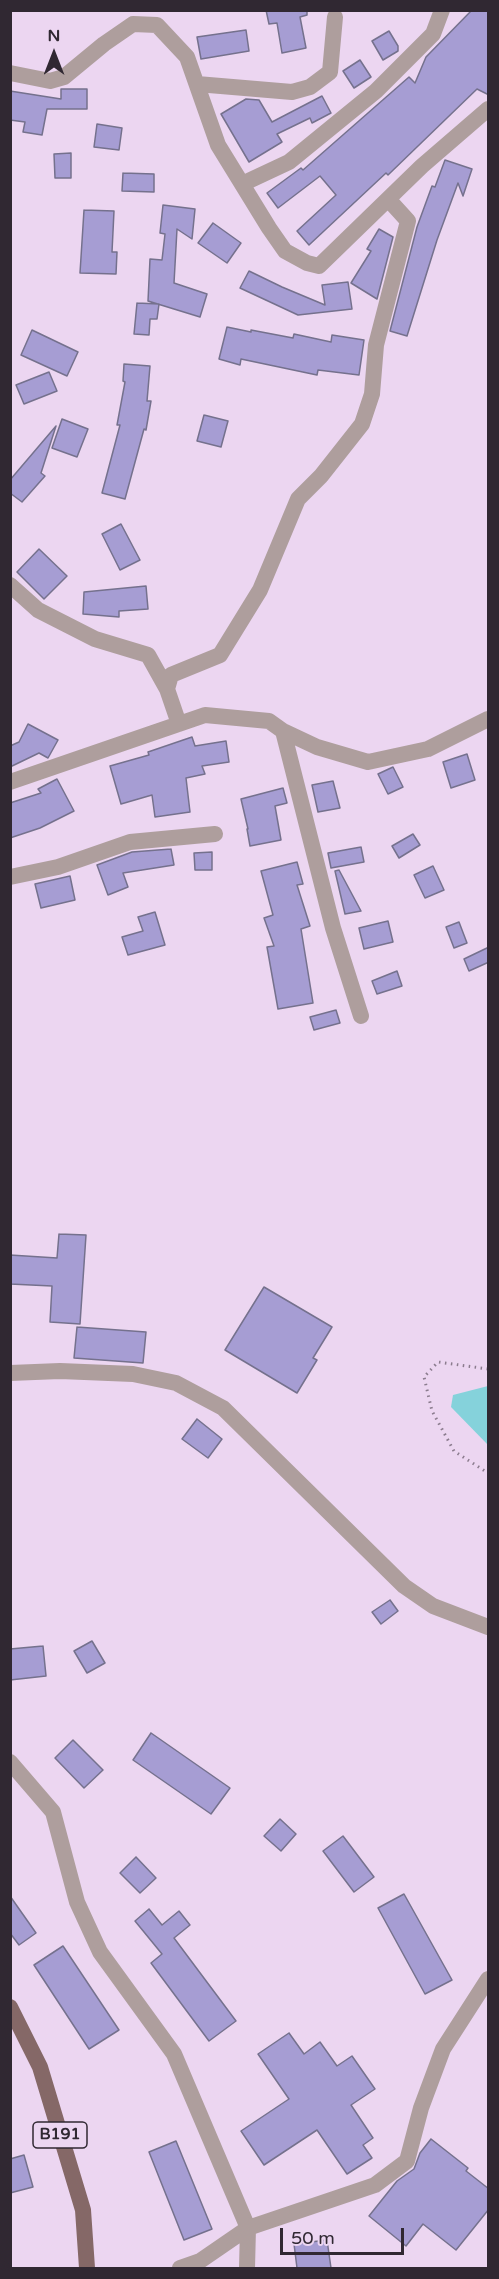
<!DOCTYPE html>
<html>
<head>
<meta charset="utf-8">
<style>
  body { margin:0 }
  #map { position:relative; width:499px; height:2279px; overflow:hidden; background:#ecd6f1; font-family:"Varela Round",sans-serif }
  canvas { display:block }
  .frame { position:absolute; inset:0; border:12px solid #302832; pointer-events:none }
  .north { position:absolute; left:24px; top:24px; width:60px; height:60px; -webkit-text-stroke:4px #ecd6f1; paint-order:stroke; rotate:0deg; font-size:16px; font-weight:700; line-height:24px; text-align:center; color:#302832 }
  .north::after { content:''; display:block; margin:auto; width:21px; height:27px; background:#302832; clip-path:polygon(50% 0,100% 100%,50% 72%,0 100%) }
  .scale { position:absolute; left:280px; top:2228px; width:124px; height:27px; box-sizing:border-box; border:3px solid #302832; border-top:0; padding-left:8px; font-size:18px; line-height:21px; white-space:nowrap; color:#302832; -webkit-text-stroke:4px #ecd6f1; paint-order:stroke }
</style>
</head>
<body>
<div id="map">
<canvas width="499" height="2279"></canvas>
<div class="frame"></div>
<div class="north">N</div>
<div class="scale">50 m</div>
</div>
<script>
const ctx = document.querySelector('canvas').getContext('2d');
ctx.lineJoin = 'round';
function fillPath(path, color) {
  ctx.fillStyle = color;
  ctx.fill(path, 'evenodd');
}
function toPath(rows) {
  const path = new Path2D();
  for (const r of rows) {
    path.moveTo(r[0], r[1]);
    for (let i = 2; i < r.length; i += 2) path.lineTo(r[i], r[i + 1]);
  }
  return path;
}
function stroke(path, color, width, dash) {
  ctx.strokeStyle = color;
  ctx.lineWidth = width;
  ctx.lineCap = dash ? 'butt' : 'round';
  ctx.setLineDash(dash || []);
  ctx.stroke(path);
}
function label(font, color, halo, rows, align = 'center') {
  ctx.font = font + ' "Varela Round",sans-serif';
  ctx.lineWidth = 4.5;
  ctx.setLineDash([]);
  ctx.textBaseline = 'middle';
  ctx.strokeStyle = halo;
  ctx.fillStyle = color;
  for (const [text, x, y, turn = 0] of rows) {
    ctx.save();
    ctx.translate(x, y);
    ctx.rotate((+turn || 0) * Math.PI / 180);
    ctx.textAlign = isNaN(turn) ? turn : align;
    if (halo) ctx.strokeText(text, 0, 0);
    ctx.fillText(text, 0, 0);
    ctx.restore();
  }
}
fillPath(toPath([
  [488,1386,488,1445,451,1407,453,1395]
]), '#85d2db');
const building = toPath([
  [266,10,307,10,307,15,300,17,306,48,282,53,277,23,269,24,266,10],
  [472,10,489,10,489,95,477,89,388,175,386,173,309,245,297,231,336,195,320,176,278,208,267,193,301,168,303,170,409,77,415,83,426,57,472,10],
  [246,30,249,51,201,59,197,37,246,30],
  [389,31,398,46,398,51,383,60,372,41,389,31],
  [360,60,371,77,354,88,343,71,360,60],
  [61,89,87,89,87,109,47,109,42,135,23,132,25,122,10,120,10,91,61,99,61,89],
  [322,96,331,113,312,123,310,118,277,134,282,142,249,162,221,114,246,99,259,100,272,122,322,96],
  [97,124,122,128,119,150,94,147,97,124],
  [71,153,71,178,55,178,54,154,71,153],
  [445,160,472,169,463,196,458,183,437,240,407,336,390,331,417,227,432,186,435,187,445,160],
  [123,173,154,174,154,192,122,191,123,173],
  [163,205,195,209,192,239,177,229,174,283,207,294,200,317,148,301,150,259,162,260,165,234,160,233,163,205],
  [84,210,114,211,112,252,117,252,116,274,80,273,84,210],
  [213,223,241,243,227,263,198,243,213,223],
  [379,229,393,237,377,299,351,283,371,251,367,249,379,229],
  [249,271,282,287,325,305,322,285,348,282,352,309,298,315,240,288,249,271],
  [137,303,159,304,157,319,150,319,149,335,134,334,137,303],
  [227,327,251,332,251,330,293,338,294,334,331,342,332,335,364,340,359,375,318,370,317,375,241,359,240,365,219,359,227,327],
  [32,330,78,352,67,376,21,355,32,330],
  [124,364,150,366,147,401,151,401,146,430,144,429,125,499,102,493,120,425,117,425,125,382,123,381,124,364],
  [49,372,57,391,24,404,16,385,49,372],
  [204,415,228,421,221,447,197,441,204,415],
  [62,419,88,429,77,457,52,448,62,419],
  [56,426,41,473,45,476,22,502,10,493,10,480,56,426],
  [121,524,140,560,120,570,102,534,121,524],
  [39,549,67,576,44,599,17,572,39,549],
  [146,586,148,609,119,611,119,617,83,614,84,592,146,586],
  [28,724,58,740,48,758,39,753,10,767,10,746,19,742,28,724],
  [192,737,195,746,226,741,229,762,202,766,205,774,186,778,190,812,155,817,152,795,121,804,110,766,149,755,148,752,192,737],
  [467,754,475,780,451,788,443,762,467,754],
  [393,767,403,787,388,794,378,774,393,767],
  [57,779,74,811,40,828,10,838,10,803,41,793,38,789,57,779],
  [333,781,340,808,318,812,312,785,333,781],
  [283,788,287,803,275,806,281,840,250,846,247,829,248,829,241,799,283,788],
  [413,834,420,845,399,858,392,846,413,834],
  [361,847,364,862,331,868,328,853,361,847],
  [171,849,174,865,123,873,128,887,108,895,97,865,132,852,171,849],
  [212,852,212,870,195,870,194,853,212,852],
  [297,862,303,884,297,885,310,926,301,929,313,1003,278,1009,267,947,274,946,264,918,273,915,261,871,297,862],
  [433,866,444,890,425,898,414,875,433,866],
  [339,870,361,911,345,914,335,871,339,870],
  [70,876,75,900,41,908,35,884,70,876],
  [155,912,165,945,128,955,122,937,143,931,138,917,155,912],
  [388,921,393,942,364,949,359,928,388,921],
  [459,922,467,943,454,948,446,927,459,922],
  [489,947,489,962,469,971,464,959,489,947],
  [397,971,402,986,377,994,372,981,397,971],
  [336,1010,340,1023,314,1030,310,1017,336,1010],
  [59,1234,86,1235,80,1324,50,1322,52,1286,10,1284,10,1255,57,1258,59,1234],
  [264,1287,332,1327,313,1358,317,1360,297,1393,225,1350,264,1287],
  [77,1327,146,1332,143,1363,74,1358,77,1327],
  [197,1419,222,1439,208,1458,182,1439,197,1419],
  [390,1600,398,1611,381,1624,372,1612,390,1600],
  [92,1641,105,1663,87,1673,74,1651,92,1641],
  [43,1646,46,1676,10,1680,10,1649,43,1646],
  [151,1733,230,1788,211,1814,133,1760,151,1733],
  [73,1740,103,1770,84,1788,55,1758,73,1740],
  [280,1819,296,1834,281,1851,264,1836,280,1819],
  [343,1836,374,1877,354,1892,323,1851,343,1836],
  [136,1857,156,1878,140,1893,120,1873,136,1857],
  [404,1894,452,1980,425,1994,378,1908,404,1894],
  [10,1896,36,1933,19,1945,10,1933,10,1896],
  [149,1909,162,1925,179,1911,190,1925,174,1938,236,2021,209,2041,151,1963,162,1954,135,1921,149,1909],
  [63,1946,119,2030,89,2049,34,1965,63,1946],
  [289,2033,304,2054,320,2042,337,2066,352,2056,375,2089,351,2105,373,2138,363,2145,372,2158,347,2174,317,2130,264,2165,241,2131,289,2099,258,2054,289,2033],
  [431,2139,468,2168,466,2171,489,2189,489,2209,456,2250,423,2224,406,2246,369,2216,397,2181,414,2169,420,2153,431,2139],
  [176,2141,212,2229,184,2240,149,2152,176,2141],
  [24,2155,33,2187,10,2193,10,2159,24,2155],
  [327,2240,331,2268,297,2268,294,2244,327,2240]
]);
fillPath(building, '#a69dd3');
stroke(building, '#75718d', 1.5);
stroke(toPath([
  [488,1369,438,1362,424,1377,432,1411,454,1451,488,1473]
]), '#8b7c8e', 3, [1.5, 4.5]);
stroke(toPath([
  [10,73,50,81,64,77,104,44,133,24,157,25,187,57,218,145,269,228,285,251,307,263,319,266,422,166,488,109],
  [197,84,292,92,310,87,330,72,335,17],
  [242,184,289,162,376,91,433,34,442,10],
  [10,585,38,610,95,639,148,655,167,689],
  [179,724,167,689,171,675,220,655,260,590,298,499,321,476,362,424,372,394,376,345,408,221,388,199],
  [283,731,333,928,361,1016],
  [10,782,205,715,269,721,283,731,317,747,368,762,428,749,488,719],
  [10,877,58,867,130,842,215,834],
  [10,1373,60,1371,133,1374,176,1383,223,1408,404,1586,433,1606,488,1627],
  [10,1762,53,1812,77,1902,100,1952,174,2054,248,2228,247,2268],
  [180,2268,200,2261,248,2228,375,2185,407,2161,421,2108,443,2049,488,1979]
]), '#ae9e9d', 16);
stroke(toPath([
  [10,2007,40,2067,83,2210,87,2268]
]), '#856867', 16);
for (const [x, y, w] of [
  [60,2135,54]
]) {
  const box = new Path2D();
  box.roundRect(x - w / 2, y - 13, w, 26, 4.5);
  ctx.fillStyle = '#ecd6f1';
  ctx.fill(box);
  stroke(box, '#302832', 1.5);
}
label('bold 16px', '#302832', null, [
  ["B191",60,2135]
]);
</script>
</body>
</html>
